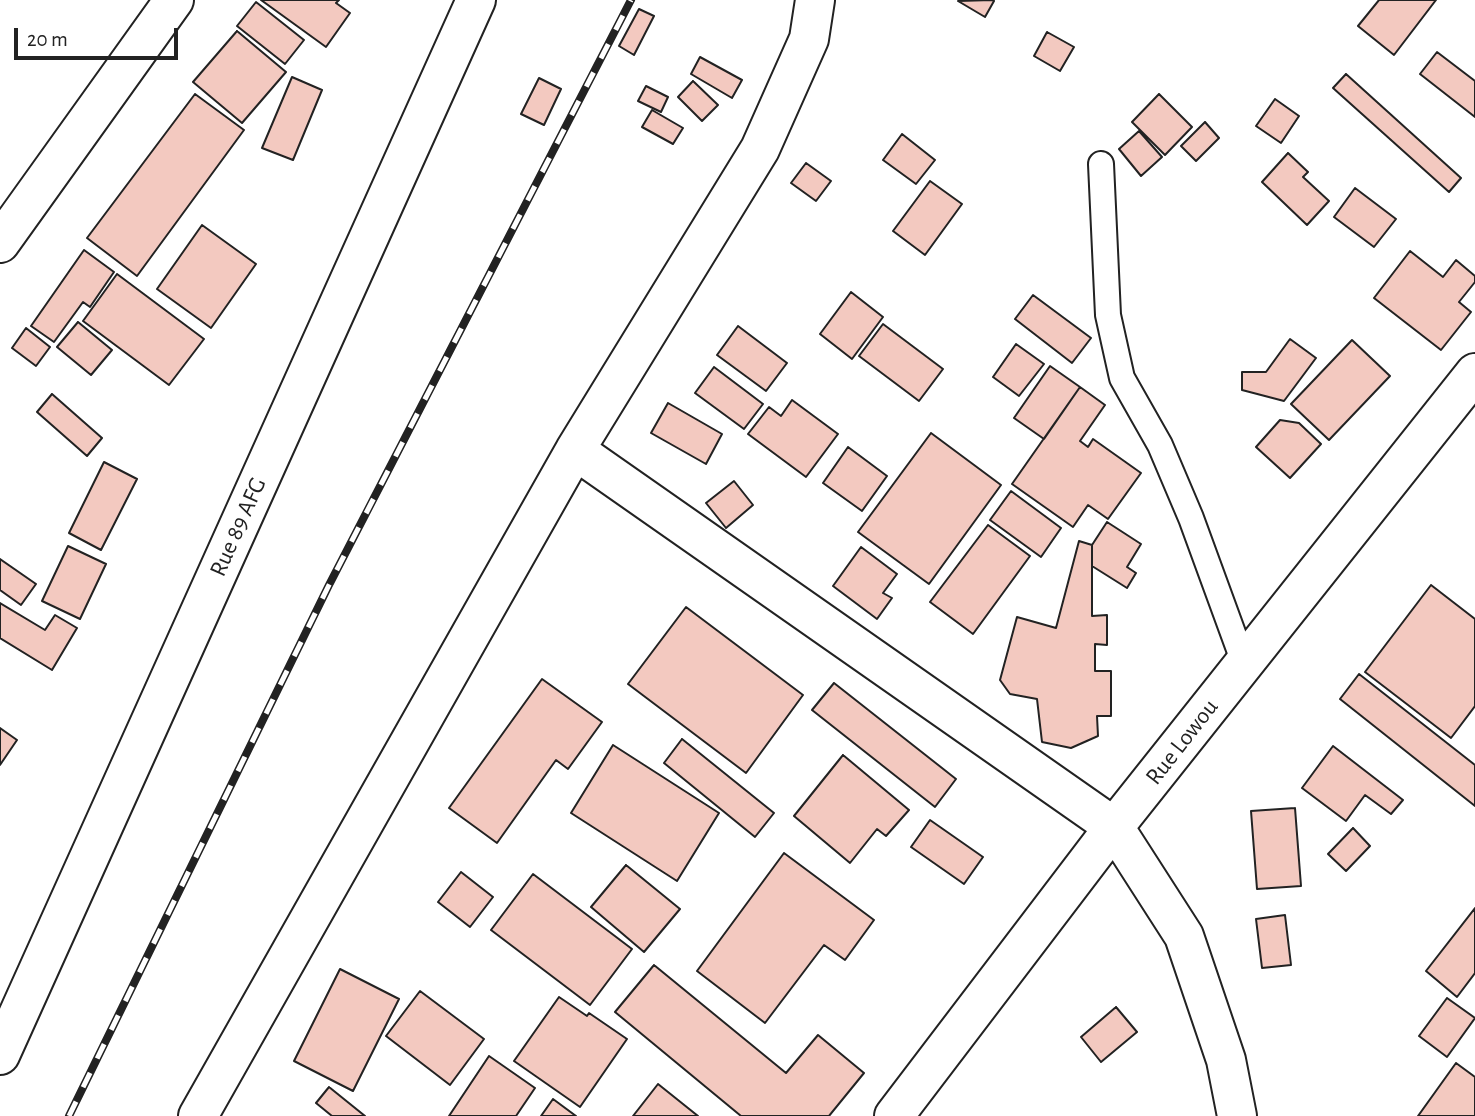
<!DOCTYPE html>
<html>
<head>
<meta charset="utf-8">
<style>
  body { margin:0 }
  #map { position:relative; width:1475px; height:1116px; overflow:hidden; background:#fff; font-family:"Alegreya Sans",sans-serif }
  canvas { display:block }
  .scale { position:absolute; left:14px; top:28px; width:164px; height:32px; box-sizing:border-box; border:4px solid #222; border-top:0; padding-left:9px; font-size:21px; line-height:24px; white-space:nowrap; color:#222; -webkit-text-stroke:5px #fff; paint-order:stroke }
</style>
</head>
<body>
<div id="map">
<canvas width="1475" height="1116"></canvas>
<div class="scale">20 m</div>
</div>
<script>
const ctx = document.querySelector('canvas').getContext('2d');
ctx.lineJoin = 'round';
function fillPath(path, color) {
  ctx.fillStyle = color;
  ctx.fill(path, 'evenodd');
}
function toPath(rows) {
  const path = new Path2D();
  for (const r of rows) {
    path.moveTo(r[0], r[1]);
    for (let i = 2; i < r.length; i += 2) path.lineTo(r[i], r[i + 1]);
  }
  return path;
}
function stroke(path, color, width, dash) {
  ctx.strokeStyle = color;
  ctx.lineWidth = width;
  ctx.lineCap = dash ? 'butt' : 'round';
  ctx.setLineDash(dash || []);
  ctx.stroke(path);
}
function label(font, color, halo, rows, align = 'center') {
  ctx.font = font + ' "Alegreya Sans",sans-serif';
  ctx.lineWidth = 5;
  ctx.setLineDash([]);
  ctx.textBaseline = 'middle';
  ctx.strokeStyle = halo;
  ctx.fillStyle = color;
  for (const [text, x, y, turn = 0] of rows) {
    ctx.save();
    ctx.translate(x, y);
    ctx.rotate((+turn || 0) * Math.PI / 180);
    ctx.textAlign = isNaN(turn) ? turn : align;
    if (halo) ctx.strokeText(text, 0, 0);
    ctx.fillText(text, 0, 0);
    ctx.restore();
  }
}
const building = toPath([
  [261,0,339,0,336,3,350,13,326,47,261,0],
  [992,0,994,1,985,17,958,1,992,0],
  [1379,0,1436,0,1394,55,1358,26,1379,0],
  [256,2,304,40,285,64,237,26,256,2],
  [639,9,654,16,634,55,619,46,639,9],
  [237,31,286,72,242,123,193,82,237,31],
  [1047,32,1074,47,1060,71,1034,56,1047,32],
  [1437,52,1475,81,1475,117,1420,74,1437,52],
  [700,57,742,80,732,98,691,74,700,57],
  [1346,74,1461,178,1449,192,1333,88,1346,74],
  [292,77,322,90,293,160,262,148,292,77],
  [539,78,561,89,544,125,521,114,539,78],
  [693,81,718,105,702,121,678,97,693,81],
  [646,86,668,97,661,112,638,101,646,86],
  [195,94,244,130,137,276,87,238,195,94],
  [1159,94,1192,127,1165,155,1132,122,1159,94],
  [1275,99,1299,116,1281,143,1256,126,1275,99],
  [652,110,683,128,673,144,642,127,652,110],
  [1205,122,1219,138,1196,161,1181,146,1205,122],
  [1139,131,1162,157,1141,176,1119,149,1139,131],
  [902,134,935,160,916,184,883,160,902,134],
  [1288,153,1308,172,1303,177,1329,201,1307,225,1262,182,1288,153],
  [806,163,831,181,816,201,791,183,806,163],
  [930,181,962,204,925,255,893,231,930,181],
  [1355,188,1396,219,1374,247,1334,217,1355,188],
  [202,225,256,264,211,328,157,289,202,225],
  [84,250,114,272,90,307,83,302,54,342,31,326,84,250],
  [1410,251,1443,277,1456,260,1475,276,1475,282,1459,302,1471,312,1441,350,1374,298,1410,251],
  [117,274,204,339,169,385,83,321,117,274],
  [851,292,883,317,852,359,820,334,851,292],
  [1033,295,1091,338,1072,363,1015,319,1033,295],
  [78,322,112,350,91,375,57,347,78,322],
  [883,324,943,369,919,401,859,356,883,324],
  [738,326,787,363,766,391,717,355,738,326],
  [26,328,50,347,36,366,12,348,26,328],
  [1290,339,1316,358,1284,401,1242,390,1242,372,1266,372,1290,339],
  [1352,340,1390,376,1329,440,1291,404,1352,340],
  [1016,344,1044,364,1019,396,993,377,1016,344],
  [1050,366,1080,387,1044,439,1014,418,1050,366],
  [714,367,763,404,744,429,695,393,714,367],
  [1080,387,1105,405,1080,441,1088,447,1093,439,1141,473,1108,519,1088,505,1073,527,1012,484,1080,387],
  [52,394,102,438,87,456,37,412,52,394],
  [792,400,838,434,806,477,748,434,769,407,781,416,792,400],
  [668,403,722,434,706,464,651,433,668,403],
  [1280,420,1299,423,1321,444,1290,478,1256,447,1280,420],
  [931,433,1001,485,929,584,858,532,931,433],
  [848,447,887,476,862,511,823,483,848,447],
  [104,462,137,479,101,550,69,533,104,462],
  [734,481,753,505,726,528,706,503,734,481],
  [1011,491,1061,528,1041,557,990,520,1011,491],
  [1107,522,1141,544,1127,567,1136,573,1127,588,1092,566,1092,545,1107,522],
  [988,525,1030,556,973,634,930,602,988,525],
  [1079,541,1092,545,1092,616,1107,615,1107,645,1095,644,1095,671,1111,671,1111,716,1097,716,1098,736,1071,748,1042,742,1037,699,1010,694,1000,680,1017,617,1056,628,1079,541],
  [68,546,106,564,80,619,42,601,68,546],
  [861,547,897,574,883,593,892,598,877,619,833,586,861,547],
  [0,559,36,584,21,605,0,590,0,559],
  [1431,585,1475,619,1475,706,1451,738,1365,672,1431,585],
  [0,603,45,630,55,615,77,628,52,670,0,638,0,603],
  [686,607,803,695,746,773,628,684,686,607],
  [1359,674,1475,765,1475,806,1340,699,1359,674],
  [542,679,602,722,568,769,556,760,497,843,449,808,542,679],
  [834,683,956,779,935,807,812,710,834,683],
  [0,728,17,740,0,765,0,728],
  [682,739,774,813,755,837,664,763,682,739],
  [613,745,719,813,677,881,571,813,613,745],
  [1333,746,1403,800,1391,814,1365,795,1346,821,1302,788,1333,746],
  [843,755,909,810,886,836,877,829,850,863,794,816,843,755],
  [1295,808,1301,886,1257,889,1251,811,1295,808],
  [930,820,983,857,964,884,911,847,930,820],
  [1353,828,1370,846,1346,871,1328,854,1353,828],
  [784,853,874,920,845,960,824,945,765,1023,697,971,784,853],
  [626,865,680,909,644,952,591,907,626,865],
  [461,872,493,897,470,927,438,902,461,872],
  [533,874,632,949,590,1005,491,930,533,874],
  [1475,908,1475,973,1457,997,1426,971,1475,908],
  [1285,915,1291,965,1262,968,1256,919,1285,915],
  [654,965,786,1073,818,1035,864,1073,829,1116,741,1116,615,1012,654,965],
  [340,969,399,999,353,1091,294,1061,340,969],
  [420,991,484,1039,450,1085,386,1036,420,991],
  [559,997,587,1016,589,1013,627,1039,580,1107,514,1061,559,997],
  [1447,998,1475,1018,1447,1057,1419,1036,1447,998],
  [1116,1007,1137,1032,1101,1062,1081,1037,1116,1007],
  [489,1056,535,1088,516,1116,449,1116,489,1056],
  [1456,1063,1475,1077,1475,1116,1418,1116,1456,1063],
  [658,1084,698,1116,633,1116,658,1084],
  [329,1087,365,1116,332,1116,316,1103,329,1087],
  [553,1099,576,1116,541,1116,553,1099]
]);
fillPath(building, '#f3c9c0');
stroke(building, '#222', 2);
const service = toPath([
  [1101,164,1108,315,1122,378,1160,445,1191,518,1244,663]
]);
const minor = toPath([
  [0,243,174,0],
  [575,450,1114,827,1184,936,1226,1060,1237,1116],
  [0,1055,476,0],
  [198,1116,575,450,760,149,809,39,815,0],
  [894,1116,1114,827,1475,373]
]);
stroke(service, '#222', 28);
stroke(minor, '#222', 42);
stroke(service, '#fff', 24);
stroke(minor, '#fff', 38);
const rail = toPath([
  [69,1116,329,585,631,0]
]);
stroke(rail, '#222', 8);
stroke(rail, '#fff', 5, [16]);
label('24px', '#222', '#fff', [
  ["Rue 89 AFG",238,527,-66],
  ["Rue Lowou",1182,742,-52]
]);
</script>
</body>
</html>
